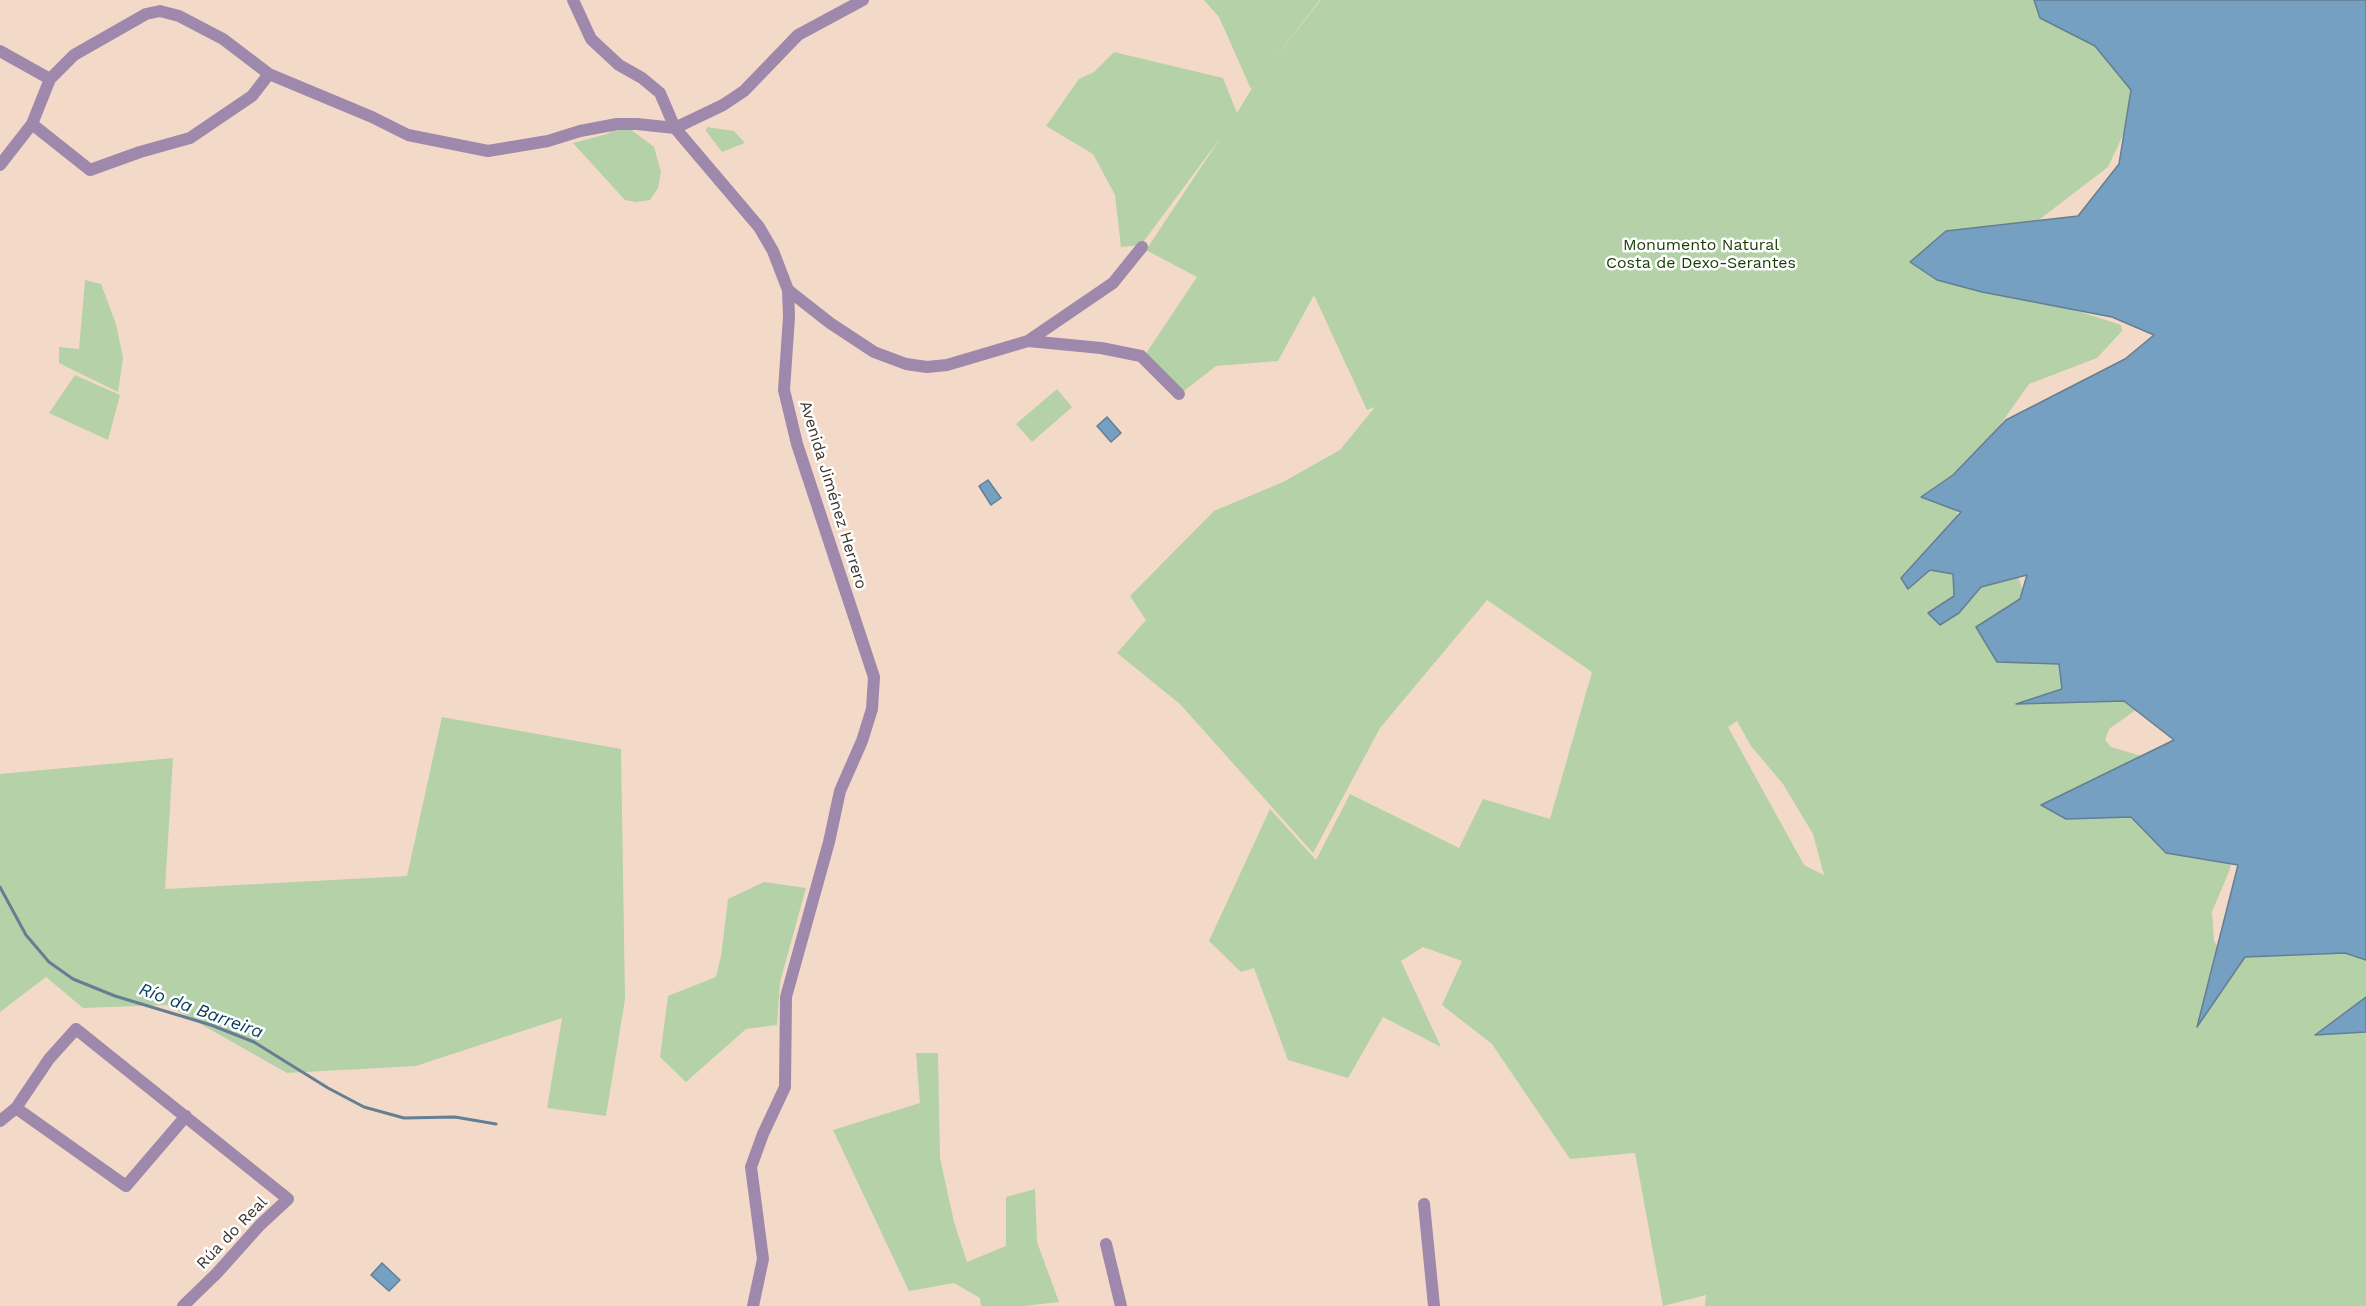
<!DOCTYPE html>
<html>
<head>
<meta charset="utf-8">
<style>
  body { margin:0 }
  canvas { display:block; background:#f3dac8 }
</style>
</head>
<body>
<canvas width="2366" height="1306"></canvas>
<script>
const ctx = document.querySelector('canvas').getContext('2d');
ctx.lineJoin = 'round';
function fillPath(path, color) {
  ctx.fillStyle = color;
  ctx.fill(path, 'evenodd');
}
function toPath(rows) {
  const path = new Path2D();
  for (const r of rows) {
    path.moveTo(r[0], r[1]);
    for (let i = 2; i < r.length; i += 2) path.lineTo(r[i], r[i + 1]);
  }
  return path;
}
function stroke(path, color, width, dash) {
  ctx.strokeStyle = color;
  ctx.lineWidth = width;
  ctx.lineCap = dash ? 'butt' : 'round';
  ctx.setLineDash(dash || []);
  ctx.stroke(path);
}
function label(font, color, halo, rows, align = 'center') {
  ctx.font = font + ' "Work Sans",sans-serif';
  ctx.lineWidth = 5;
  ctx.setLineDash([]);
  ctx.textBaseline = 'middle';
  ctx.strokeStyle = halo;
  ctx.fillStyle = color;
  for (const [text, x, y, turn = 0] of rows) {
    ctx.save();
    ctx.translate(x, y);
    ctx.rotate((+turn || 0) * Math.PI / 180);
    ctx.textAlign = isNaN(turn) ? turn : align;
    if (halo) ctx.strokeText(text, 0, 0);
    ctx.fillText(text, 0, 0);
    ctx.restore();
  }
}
fillPath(toPath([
  [1204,0,1320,0,1267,68,1321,0,2085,0,2135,78,2131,118,2108,167,2027,229,2047,301,2121,325,2122,331,2097,358,2029,384,1986,445,1956,497,1958,523,2018,577,2024,593,2068,661,2153,698,2109,729,2105,740,2111,747,2158,761,2231,853,2230,869,2212,912,2214,941,2218,947,2366,926,2366,1306,1705,1306,1706,1295,1663,1306,1635,1153,1570,1159,1492,1044,1442,1005,1462,961,1423,947,1401,961,1441,1047,1383,1017,1348,1078,1288,1060,1254,968,1241,972,1209,941,1270,809,1316,860,1350,794,1459,848,1483,799,1550,819,1592,672,1487,600,1380,728,1313,853,1180,704,1117,653,1146,620,1130,596,1214,511,1283,482,1340,450,1375,407,1367,410,1314,295,1278,361,1216,366,1184,391,1145,355,1197,277,1146,250,1221,137,1141,245,1121,247,1115,195,1093,154,1046,126,1079,79,1094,72,1114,52,1223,78,1237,113,1254,85,1251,89,1219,17],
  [1737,721,1751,746,1783,784,1813,834,1824,875,1804,865,1728,727],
  [707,127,734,131,745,143,722,152,706,131],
  [629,128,654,147,661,172,658,188,650,200,636,202,625,200,573,143,607,134,615,129],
  [85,280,101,284,116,324,123,358,118,392,59,363,59,347,79,349],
  [75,375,120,395,108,440,49,413],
  [1057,389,1072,407,1032,442,1016,424],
  [442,717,621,749,625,999,606,1116,547,1108,562,1018,416,1066,287,1073,167,1005,83,1008,46,977,0,1012,0,774,173,758,165,889,407,876],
  [764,882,806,888,780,982,777,1025,746,1029,686,1082,660,1057,668,996,716,977,721,956,728,899],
  [916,1053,938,1053,940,1158,954,1222,967,1262,1006,1246,1006,1197,1035,1189,1037,1242,1059,1302,1024,1306,981,1306,980,1298,954,1283,909,1291,833,1130,920,1103]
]), '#b4d1a8');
const water = toPath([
  [2034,0,2366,0,2366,960,2345,953,2245,957,2197,1027,2238,865,2166,853,2131,817,2066,819,2041,805,2174,740,2124,701,2016,704,2062,689,2059,664,1997,662,1976,627,2020,599,2027,575,1981,587,1959,613,1940,625,1928,613,1954,596,1953,574,1930,570,1908,589,1901,578,1961,512,1921,497,1953,475,2006,420,2125,359,2154,335,2112,317,1982,292,1937,280,1910,262,1946,231,2078,216,2119,164,2131,90,2095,46,2040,18,2034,0],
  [1107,417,1121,433,1111,442,1097,426,1107,417],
  [988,480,1001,498,991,505,979,486,988,480],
  [2366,997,2366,1032,2315,1035,2366,997],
  [382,1263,400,1280,389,1291,371,1275,382,1263]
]);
fillPath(water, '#75a0c1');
stroke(water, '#647f94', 1.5);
stroke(toPath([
  [0,887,26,935,49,962,73,979,115,996,211,1025,254,1042,328,1088,364,1107,404,1118,455,1117,496,1124]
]), '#647f94', 3);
stroke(toPath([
  [573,0,591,39,619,65,642,78,660,93,675,128,723,105,744,91,798,35,863,0],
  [0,51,50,79],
  [32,124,90,170,140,152,190,138,252,96,269,74],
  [0,165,32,124,50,79,74,55,146,14,160,11,179,16,223,39,269,74,372,117,408,135,488,151,548,141,580,131,617,124,637,124,675,128,759,227,773,251,788,290,789,317,784,390,797,444,874,677,872,709,862,741,840,791,829,842,786,997,785,1087,763,1134,751,1167,763,1259,753,1306],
  [788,290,830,323,874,352,906,364,927,367,947,365,1028,341,1101,348,1141,356,1179,394],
  [1028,341,1113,283,1142,247],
  [16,1108,126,1186,186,1116],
  [0,1121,16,1108,49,1059,76,1029,288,1199,260,1225,217,1273,183,1306],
  [1424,1204,1434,1306],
  [1106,1244,1121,1306]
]), '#9e89ad', 12);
label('16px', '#173c00', '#fff', [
  ["Monumento Natural",1701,245],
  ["Costa de Dexo-Serantes",1701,263]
]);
label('16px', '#3d332c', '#fff', [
  ["Avenida Jiménez Herrero",833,495,73],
  ["Rúa do Real",232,1233,-46]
]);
label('italic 18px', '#053c5c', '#fff', [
  ["Río da Barreira",201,1011,20]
]);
</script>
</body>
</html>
